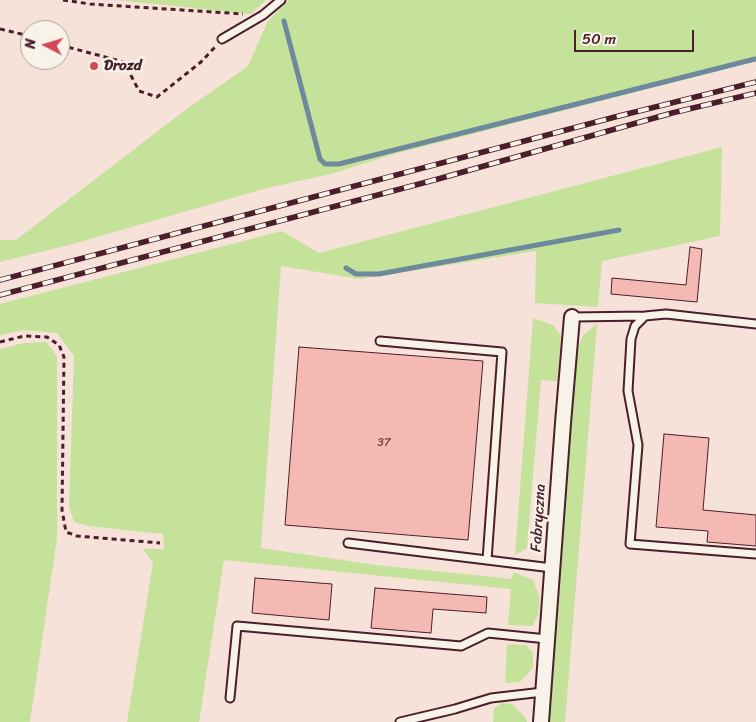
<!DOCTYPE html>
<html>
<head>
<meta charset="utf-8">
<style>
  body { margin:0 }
  #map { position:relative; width:756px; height:722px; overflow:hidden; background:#f6e2d8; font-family:Sriracha,sans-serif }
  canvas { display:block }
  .north { position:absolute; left:20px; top:20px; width:50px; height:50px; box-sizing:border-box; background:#f7f3e8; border:1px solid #b29e9c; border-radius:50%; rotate:275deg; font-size:14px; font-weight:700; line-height:20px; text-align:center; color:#4a1f2b }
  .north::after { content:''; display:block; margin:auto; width:18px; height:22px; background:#d1495b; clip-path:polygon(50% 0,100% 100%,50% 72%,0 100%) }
  .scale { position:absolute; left:574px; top:30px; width:120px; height:22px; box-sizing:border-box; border:2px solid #4a1f2b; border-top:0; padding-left:6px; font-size:15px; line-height:18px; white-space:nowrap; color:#4a1f2b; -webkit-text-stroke:4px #f7f3e8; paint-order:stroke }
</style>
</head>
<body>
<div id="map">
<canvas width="756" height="722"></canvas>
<div class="north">N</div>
<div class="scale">50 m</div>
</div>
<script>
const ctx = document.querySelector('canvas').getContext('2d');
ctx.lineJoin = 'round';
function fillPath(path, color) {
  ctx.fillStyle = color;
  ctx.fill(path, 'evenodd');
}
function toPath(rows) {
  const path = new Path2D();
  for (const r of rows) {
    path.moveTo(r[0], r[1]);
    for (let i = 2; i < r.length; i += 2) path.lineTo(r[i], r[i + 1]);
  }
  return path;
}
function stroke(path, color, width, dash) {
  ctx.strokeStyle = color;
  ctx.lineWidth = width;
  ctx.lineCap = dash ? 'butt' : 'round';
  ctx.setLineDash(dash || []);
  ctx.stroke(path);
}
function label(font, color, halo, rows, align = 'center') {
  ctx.font = font + ' Sriracha,sans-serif';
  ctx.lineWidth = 5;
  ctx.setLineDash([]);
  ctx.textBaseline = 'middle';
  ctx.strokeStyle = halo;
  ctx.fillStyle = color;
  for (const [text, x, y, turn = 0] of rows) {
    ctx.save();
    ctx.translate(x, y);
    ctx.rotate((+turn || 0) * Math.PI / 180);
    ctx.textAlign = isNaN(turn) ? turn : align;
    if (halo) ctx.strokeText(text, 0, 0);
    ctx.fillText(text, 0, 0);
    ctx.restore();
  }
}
fillPath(toPath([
  [117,0,266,0,251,14],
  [289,0,756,0,756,61,391,155,331,174,267,188,69,245,0,262,0,240,16,240,184,111,248,66,268,21],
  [722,147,720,236,602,261,598,307,535,303,536,251,360,279,281,266,261,548,376,565,512,579,513,572,533,580,540,598,538,615,532,626,508,625,511,589,224,560,199,722,127,722,153,563,143,549,164,549,163,534,88,526,74,522,69,507,74,356,57,333,24,330,0,335,0,304,282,231,319,253],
  [533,318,553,325,561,336,557,381,541,380,527,548,515,555],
  [597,324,565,722,549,722,573,371,576,353,583,335],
  [46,342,57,356,57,538,30,722,0,722,0,349,24,343],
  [507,644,526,645,533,653,533,668,520,682,505,683],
  [502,703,512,704,525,717,527,722,493,722,494,708]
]), '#c5e29a');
stroke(toPath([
  [284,21,320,159,325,164,339,164,755,59],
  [346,268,356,274,379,274,619,230]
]), '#6f899c', 5);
const building = toPath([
  [690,247,702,249,697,302,611,294,612,278,686,285,690,247],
  [299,347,483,361,468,540,285,525,299,347],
  [664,434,709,438,703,510,756,515,756,546,707,542,708,531,656,527,664,434],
  [255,578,332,584,329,620,252,613,255,578],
  [375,588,487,597,486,613,433,609,431,633,371,628,375,588]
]);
fillPath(building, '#f4b9b2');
stroke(building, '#4a1f2b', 1);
const service = toPath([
  [222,39,263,15,281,0],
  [572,317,645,316],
  [756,324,666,314,645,316,635,326,631,339,628,391,638,445,630,544,756,554],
  [380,341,502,352,487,560],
  [348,543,552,568],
  [230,698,237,626,461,646,488,633,547,639],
  [400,722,455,709,491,698,543,692]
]);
const minor = toPath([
  [541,722,563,423,572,317]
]);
stroke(service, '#4a1f2b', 11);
stroke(minor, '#4a1f2b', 18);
stroke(toPath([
  [63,0,90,4,243,14],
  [0,29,30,36],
  [60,45,124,62,139,91,157,97,201,62,215,47],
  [0,342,24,336,47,337,59,345,64,357,62,510,66,532,77,536,160,543]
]), '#4a1f2b', 3, [5, 4]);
stroke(service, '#f7f3e8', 7);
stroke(minor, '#f7f3e8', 14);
const rail = toPath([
  [0,280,615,117,756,82],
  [0,295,438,179,672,113,756,93]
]);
stroke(rail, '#4a1f2b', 5.5);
stroke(rail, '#f7f3e8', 4, [11]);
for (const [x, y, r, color] of [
  [94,66,5,"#d1495b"]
]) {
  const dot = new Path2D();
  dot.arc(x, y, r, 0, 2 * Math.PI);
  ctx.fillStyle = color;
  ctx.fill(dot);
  stroke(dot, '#f7f3e8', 2);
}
label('12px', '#74464d', null, [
  ["37",384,443]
]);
label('bold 15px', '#4a1f2b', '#f7f3e8', [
  ["Drozd",104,66]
], 'left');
label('15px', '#4a1f2b', '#f7f3e8', [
  ["Fabryczna",539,518,-86]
]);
</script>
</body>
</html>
